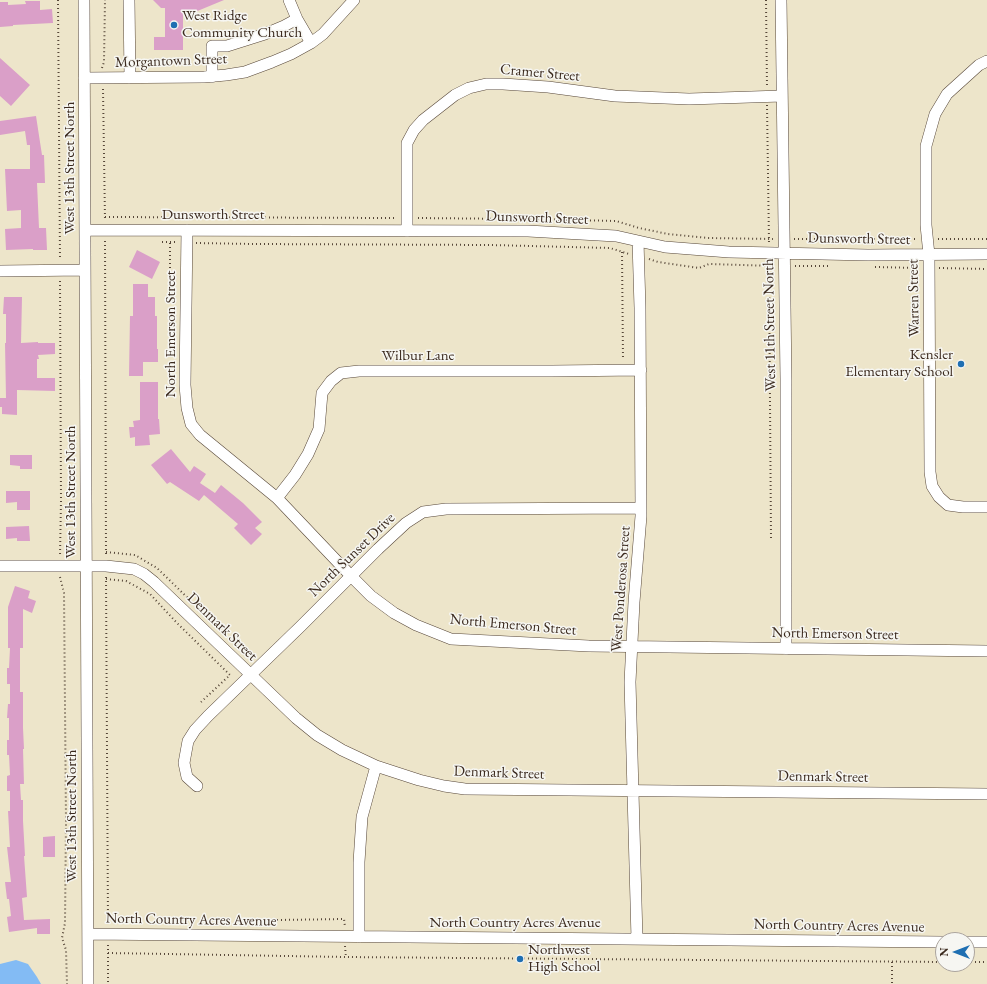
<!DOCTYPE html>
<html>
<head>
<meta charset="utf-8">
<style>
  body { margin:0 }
  #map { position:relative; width:987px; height:984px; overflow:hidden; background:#ede5ca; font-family:"EB Garamond",serif }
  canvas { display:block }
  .north { position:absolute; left:935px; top:932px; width:40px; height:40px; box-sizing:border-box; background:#f6f6f2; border:1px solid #aba49d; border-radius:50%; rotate:270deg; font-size:11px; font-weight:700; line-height:16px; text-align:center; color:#3b2a1e }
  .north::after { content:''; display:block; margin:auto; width:14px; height:18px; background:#1f6fb2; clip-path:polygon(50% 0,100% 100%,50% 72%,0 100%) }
</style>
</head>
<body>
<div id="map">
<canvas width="987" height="984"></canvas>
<div class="north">N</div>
</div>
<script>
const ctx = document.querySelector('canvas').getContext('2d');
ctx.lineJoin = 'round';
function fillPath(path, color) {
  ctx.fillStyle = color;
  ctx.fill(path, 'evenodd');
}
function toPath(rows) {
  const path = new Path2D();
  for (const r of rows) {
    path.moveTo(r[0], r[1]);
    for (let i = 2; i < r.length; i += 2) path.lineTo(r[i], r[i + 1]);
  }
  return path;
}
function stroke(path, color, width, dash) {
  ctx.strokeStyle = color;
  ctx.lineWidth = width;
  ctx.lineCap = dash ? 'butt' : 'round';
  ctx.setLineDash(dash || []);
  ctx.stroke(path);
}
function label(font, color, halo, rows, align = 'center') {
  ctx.font = font + ' "EB Garamond",serif';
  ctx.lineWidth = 3;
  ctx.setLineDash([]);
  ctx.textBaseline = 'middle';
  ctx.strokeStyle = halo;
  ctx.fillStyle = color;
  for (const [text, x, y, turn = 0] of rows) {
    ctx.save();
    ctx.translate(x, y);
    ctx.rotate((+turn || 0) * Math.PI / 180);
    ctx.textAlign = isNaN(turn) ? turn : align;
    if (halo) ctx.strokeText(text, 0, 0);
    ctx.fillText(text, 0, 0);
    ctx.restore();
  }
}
fillPath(toPath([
  [16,960,28,964,37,977,41,984,0,984,0,964]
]), '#83bbf4');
fillPath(toPath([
  [153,0,224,0,195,12,183,12,183,50,154,50,154,37,165,37,165,8,161,8],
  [25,1,40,1,40,10,52,9,53,23,13,25,13,26,0,27,0,2,8,2,8,5,26,4],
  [0,58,30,85,11,106,0,96],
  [36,116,42,155,44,155,45,183,37,183,39,228,46,228,47,250,33,250,33,249,6,250,5,229,21,228,21,210,7,211,5,169,30,169,30,145,27,145,25,131,0,135,0,121],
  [137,250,160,262,152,279,129,267],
  [133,284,148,284,148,297,155,297,155,316,157,316,157,349,158,349,158,362,143,362,143,376,129,376,130,316,133,316],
  [4,297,22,297,21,343,38,342,38,343,55,343,55,354,38,355,39,359,37,359,37,378,55,378,55,391,17,390,17,415,2,414,2,407,0,407,0,398,6,398,5,343,6,343,6,314,3,314],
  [140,382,158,382,158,419,159,419,160,434,149,435,150,445,135,446,135,437,130,438,129,427,134,427,133,421,140,420],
  [171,449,190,472,194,466,206,474,200,483,215,493,221,485,243,503,262,522,255,528,262,534,251,545,234,528,238,524,204,495,199,501,170,482,167,484,151,465],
  [10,455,32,455,32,469,20,469,20,466,10,465],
  [6,491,30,491,30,510,17,510,17,502,6,503],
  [29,526,30,541,17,541,17,538,6,539,6,527],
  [15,586,30,591,28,598,36,601,32,613,23,609,23,648,20,648,20,692,23,692,23,728,24,749,23,749,24,784,20,784,21,800,23,800,23,821,25,856,24,856,27,897,22,898,24,920,50,919,50,934,37,934,37,928,9,932,7,917,11,916,9,899,7,899,5,882,11,882,7,847,10,847,8,811,10,811,10,791,7,791,7,776,10,775,9,755,7,755,7,740,9,740,9,718,7,718,8,704,10,704,10,684,7,684,7,668,9,668,10,648,8,648,8,607],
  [55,836,55,857,43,857,43,837]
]), '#da9fc8');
const minor = toPath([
  [84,0,88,984],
  [129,0,130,78],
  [289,0,297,19,311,43],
  [781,0,786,380,786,649],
  [987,61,979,65,947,94,935,114,926,146,926,225,929,255,930,472,932,486,939,497,948,505,963,507,987,507],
  [212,77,212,46,227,46,265,34,284,26,297,19],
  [84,78,204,77,226,75,245,72,272,62,291,54,311,43,323,34,354,0],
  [85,230,528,231,616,236,665,247,729,252,868,255,987,254],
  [187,230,185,385,187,408,191,424,200,435,277,498,351,576,371,596,394,613,416,625,451,639,589,646,987,651],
  [407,231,407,143,414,130,423,120,455,95,469,88,486,84,503,84,548,87,615,96,689,99,782,96],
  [0,271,85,270],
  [277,498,295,475,308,454,319,429,322,393,331,381,341,373,359,371,552,371,641,370],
  [0,566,106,566,134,569,144,574,154,582,296,718,317,735,342,750,376,766,419,780,444,786,465,789,987,794],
  [197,786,187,777,184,763,188,741,195,730,208,716,301,626,378,549,406,523,423,512,446,509,641,508],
  [88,934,943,942],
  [359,937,359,862,362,817,376,766],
  [637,939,630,682,634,602,641,516,640,308,638,241],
  [967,942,987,942]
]);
stroke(minor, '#564638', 12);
stroke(toPath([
  [58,0,60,260],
  [766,0,767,87],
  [102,68,104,62,105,0],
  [103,89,105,220],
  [767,105,769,243],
  [105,217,397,218],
  [418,218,517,219],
  [530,219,616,221,639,228,668,234,708,238,773,239],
  [794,239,917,239],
  [938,239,987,239],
  [105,241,106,556],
  [162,242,178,242],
  [170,243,170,293],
  [196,243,252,244,491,245,610,248,629,254],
  [622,252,623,360],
  [649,259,658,262,699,268,709,264,775,266],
  [769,265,771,538],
  [795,266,829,266],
  [875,267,919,268],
  [939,268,987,269],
  [60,281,61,501,60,556],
  [106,552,135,555,157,568,195,605],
  [60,577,64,593,66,821,65,923,62,938,66,950,67,984],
  [106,577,108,924],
  [106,579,126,581,150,594,177,623,230,675,201,702],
  [277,920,344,919,345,927],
  [108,945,108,984],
  [345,946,346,957],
  [108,953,346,957,943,962],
  [892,962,892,984],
  [967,962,987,962]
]), '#564638', 2, [1, 3]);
stroke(minor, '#fff', 11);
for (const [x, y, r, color] of [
  [174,25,4,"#1f6fb2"],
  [961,364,4,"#1f6fb2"],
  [520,959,4,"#1f6fb2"]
]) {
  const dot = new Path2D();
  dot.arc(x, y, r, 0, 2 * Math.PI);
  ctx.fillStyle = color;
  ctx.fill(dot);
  stroke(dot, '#f6f6f2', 1.5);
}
label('15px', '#3b2a1e', '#f6f6f2', [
  ["West Ridge",182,16],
  ["Community Church",182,33],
  ["Kensler",953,355,"right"],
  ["Elementary School",953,372,"right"],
  ["Northwest",528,950],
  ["High School",528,967]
], 'left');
label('15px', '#3b2a1e', '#f6f6f2', [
  ["Morgantown Street",171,61,-2],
  ["Cramer Street",540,73,5],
  ["West 13th Street North",70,168,-90],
  ["Dunsworth Street",213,215],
  ["Dunsworth Street",537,218,2],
  ["Dunsworth Street",859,239,1],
  ["Warren Street",914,298,-91],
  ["West 11th Street North",770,325,-91],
  ["North Emerson Street",171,334,-90],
  ["Wilbur Lane",418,356],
  ["West 13th Street North",71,492,-90],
  ["North Sunset Drive",352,555,-44],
  ["West Ponderosa Street",621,589,-86],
  ["North Emerson Street",513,625,5],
  ["Denmark Street",222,627,44],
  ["North Emerson Street",835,634,1],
  ["Denmark Street",499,773,2],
  ["Denmark Street",823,777,1],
  ["West 13th Street North",72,816,-90],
  ["North Country Acres Avenue",191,920,1],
  ["North Country Acres Avenue",515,923],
  ["North Country Acres Avenue",839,926,1]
]);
</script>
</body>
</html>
